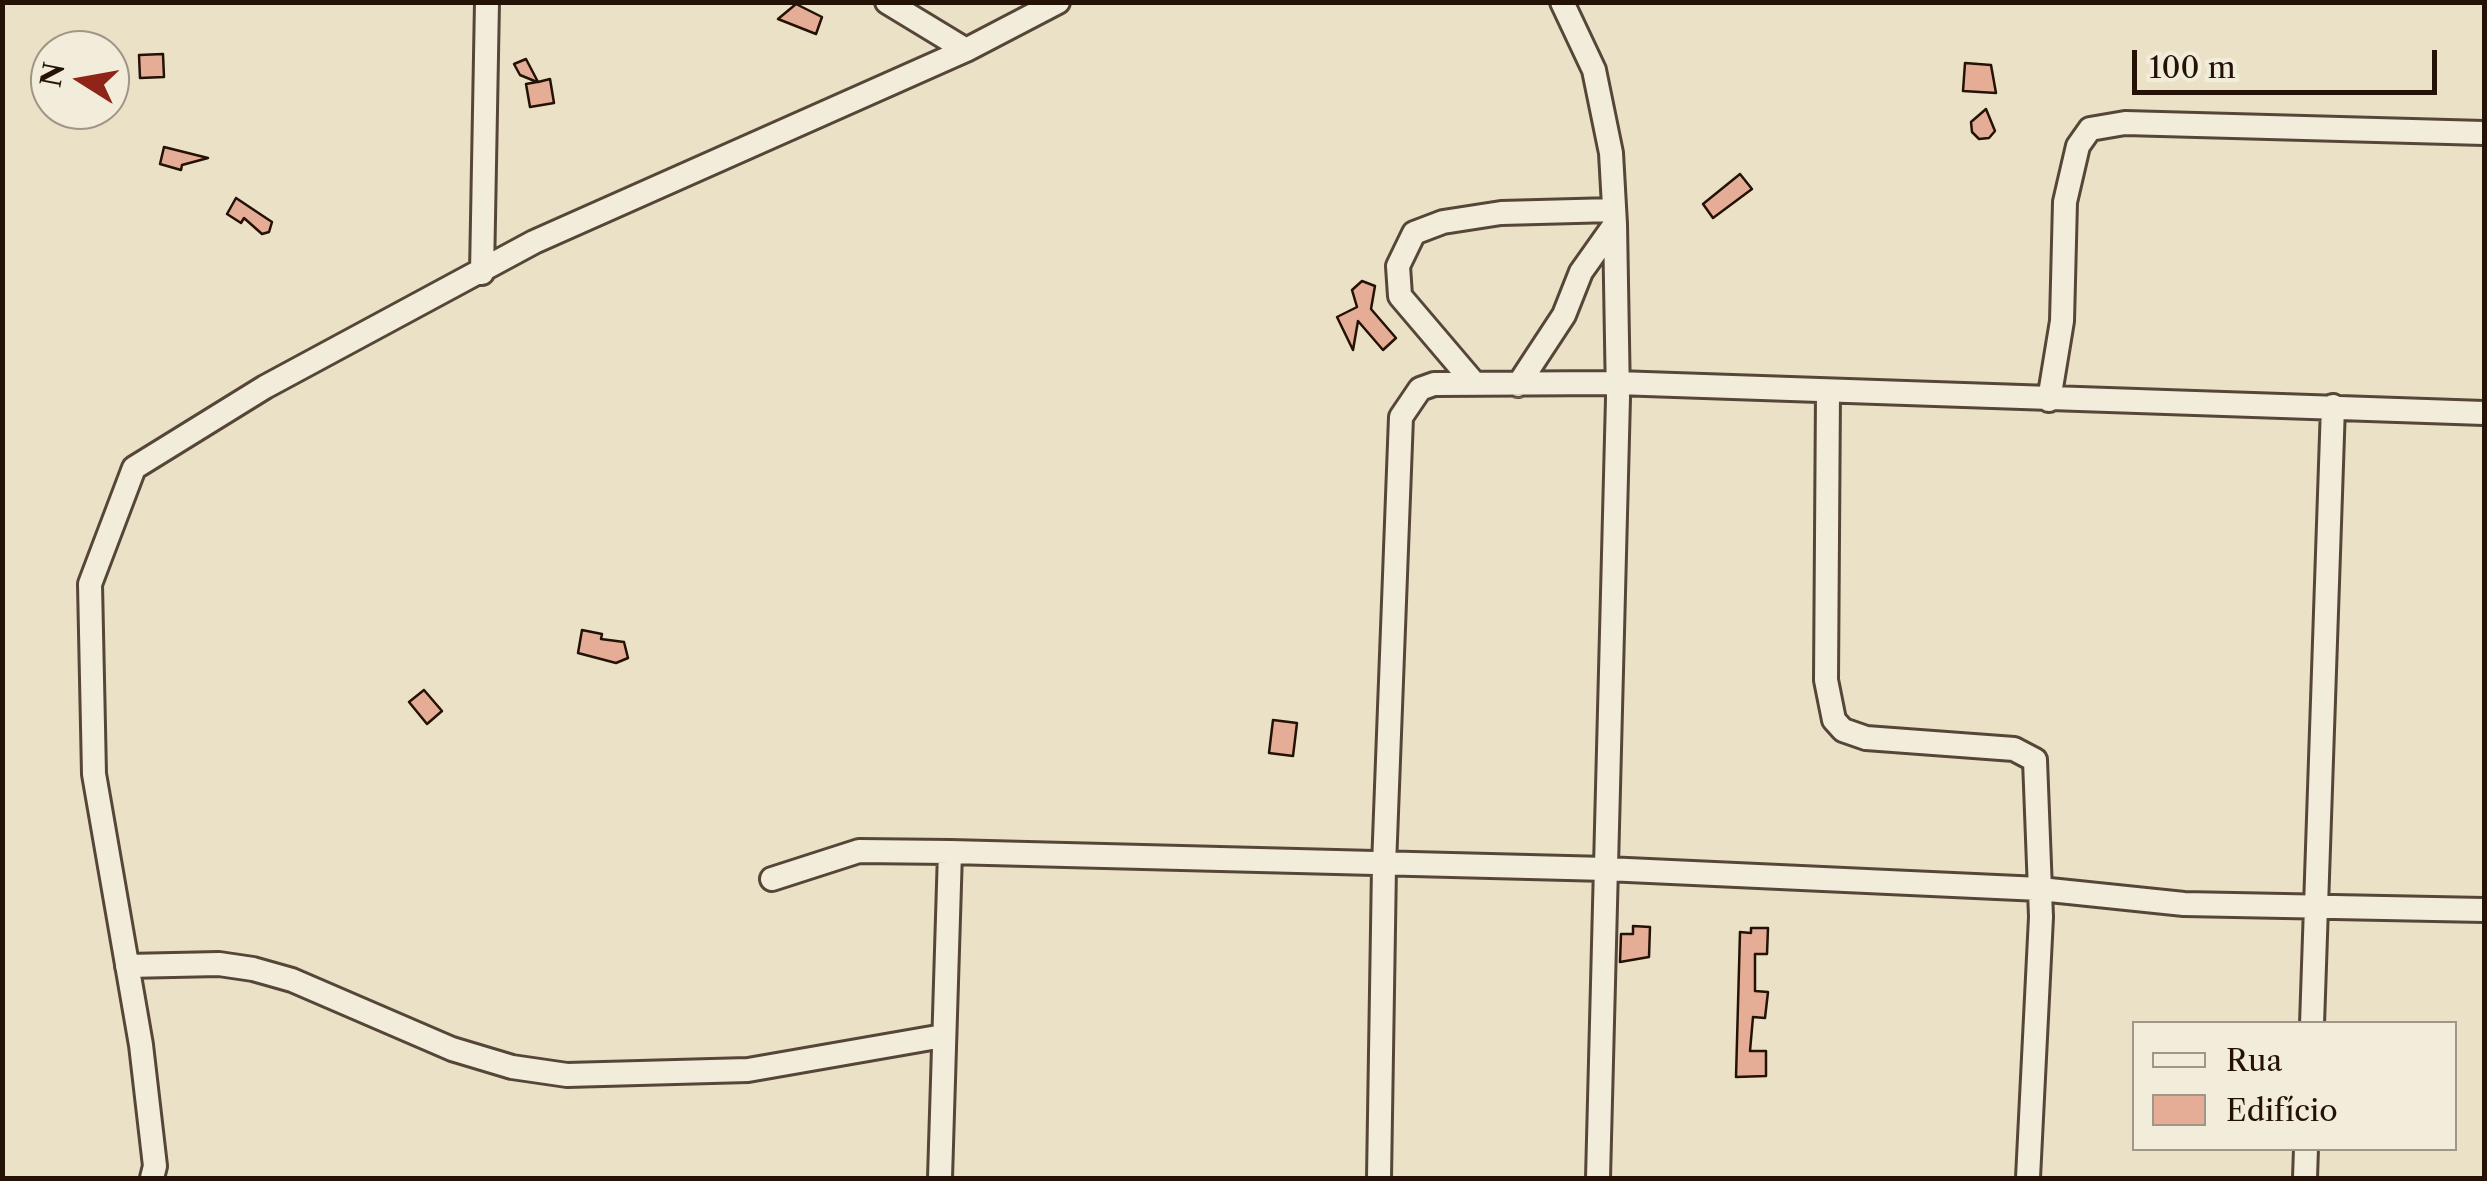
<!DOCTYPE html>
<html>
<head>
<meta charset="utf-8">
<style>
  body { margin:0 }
  #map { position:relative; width:2487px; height:1181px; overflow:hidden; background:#ebe1c7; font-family:"Libre Caslon Text",serif }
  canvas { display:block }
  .frame { position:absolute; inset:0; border:5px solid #241207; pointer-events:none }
  .legend { position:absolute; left:2132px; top:1021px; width:325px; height:130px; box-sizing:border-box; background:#f2ecdb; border:2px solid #a09586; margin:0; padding:12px 18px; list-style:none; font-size:30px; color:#241207 }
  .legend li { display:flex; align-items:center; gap:20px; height:50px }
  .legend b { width:50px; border:2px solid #a09586 }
  .north { position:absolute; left:30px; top:30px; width:100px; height:100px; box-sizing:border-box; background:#f2ecdb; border:2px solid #a09586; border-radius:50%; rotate:281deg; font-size:28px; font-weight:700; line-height:40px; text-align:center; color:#241207 }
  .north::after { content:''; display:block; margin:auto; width:35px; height:45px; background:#8f2418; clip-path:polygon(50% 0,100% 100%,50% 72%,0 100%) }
  .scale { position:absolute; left:2132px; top:50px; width:305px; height:45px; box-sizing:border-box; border:5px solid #241207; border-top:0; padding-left:12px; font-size:30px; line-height:35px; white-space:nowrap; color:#241207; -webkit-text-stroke:8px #f2ecdb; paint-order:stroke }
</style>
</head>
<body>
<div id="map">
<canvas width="2487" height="1181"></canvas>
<div class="frame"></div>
<ul class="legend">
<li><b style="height:12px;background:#f2ecdb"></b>Rua</li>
<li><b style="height:28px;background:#e5ad95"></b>Edifício</li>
</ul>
<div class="north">N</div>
<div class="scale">100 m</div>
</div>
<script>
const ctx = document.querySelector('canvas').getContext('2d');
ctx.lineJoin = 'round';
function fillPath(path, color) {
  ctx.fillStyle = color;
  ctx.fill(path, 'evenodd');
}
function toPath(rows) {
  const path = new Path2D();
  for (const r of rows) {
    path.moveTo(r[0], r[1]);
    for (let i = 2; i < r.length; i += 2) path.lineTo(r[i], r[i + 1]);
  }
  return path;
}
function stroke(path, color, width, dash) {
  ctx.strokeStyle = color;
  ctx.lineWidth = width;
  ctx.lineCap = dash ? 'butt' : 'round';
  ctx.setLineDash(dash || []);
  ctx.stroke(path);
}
const building = toPath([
  [796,4,822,17,816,34,778,19,796,4],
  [163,54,164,77,140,78,139,55,163,54],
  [526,59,538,82,550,79,554,103,530,107,526,84,537,82,520,75,514,64,526,59],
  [1965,63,1991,65,1996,93,1963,91,1965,63],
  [1986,109,1995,131,1989,138,1979,139,1972,132,1971,122,1986,109],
  [164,147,208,158,182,165,181,170,160,164,164,147],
  [1740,174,1752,189,1713,218,1703,204,1740,174],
  [236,198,272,222,269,232,262,234,244,218,241,223,227,214,236,198],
  [1362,281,1375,286,1371,309,1396,338,1383,350,1358,321,1353,350,1337,317,1357,307,1352,290,1362,281],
  [582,630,602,634,601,639,624,642,628,658,616,663,578,653,582,630],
  [424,690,442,711,427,724,409,702,424,690],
  [1273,720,1297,723,1293,756,1269,753,1273,720],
  [1633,926,1650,927,1649,957,1620,962,1621,934,1633,934,1633,926],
  [1751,928,1768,928,1767,954,1755,954,1755,991,1768,992,1765,1018,1753,1017,1750,1051,1766,1051,1766,1076,1736,1077,1740,932,1751,933,1751,928]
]);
fillPath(building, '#e5ad95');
stroke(building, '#241207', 2.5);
const minor = toPath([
  [887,2,966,50],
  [1562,2,1594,70,1611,153,1615,224,1618,398,1598,1178],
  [482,273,487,2],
  [1474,383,1400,296,1398,266,1414,233,1443,222,1501,213,1613,210],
  [1518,385,1564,315,1581,272,1615,224],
  [1828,393,1826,680,1834,720,1843,730,1866,738,2014,749,2035,760,2041,917,2028,1178],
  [2049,400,2062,321,2065,202,2078,146,2090,129,2125,123,2484,133],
  [772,879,859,851,950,852],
  [127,966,219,964,253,969,292,980,452,1049,512,1067,567,1075,748,1070,943,1036],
  [2312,1024,2333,406],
  [152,1178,155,1166,141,1045,94,774,90,584,134,468,265,387,534,242,966,50,1058,2],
  [940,1178,950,852,1606,869,2040,889,2184,904,2484,910],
  [1379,1178,1384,866,1401,417,1420,389,1434,384,1617,383,2484,413],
  [2305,1178,2306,1148]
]);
stroke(minor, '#564637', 28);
stroke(minor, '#f2ecdb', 22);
</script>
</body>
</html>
